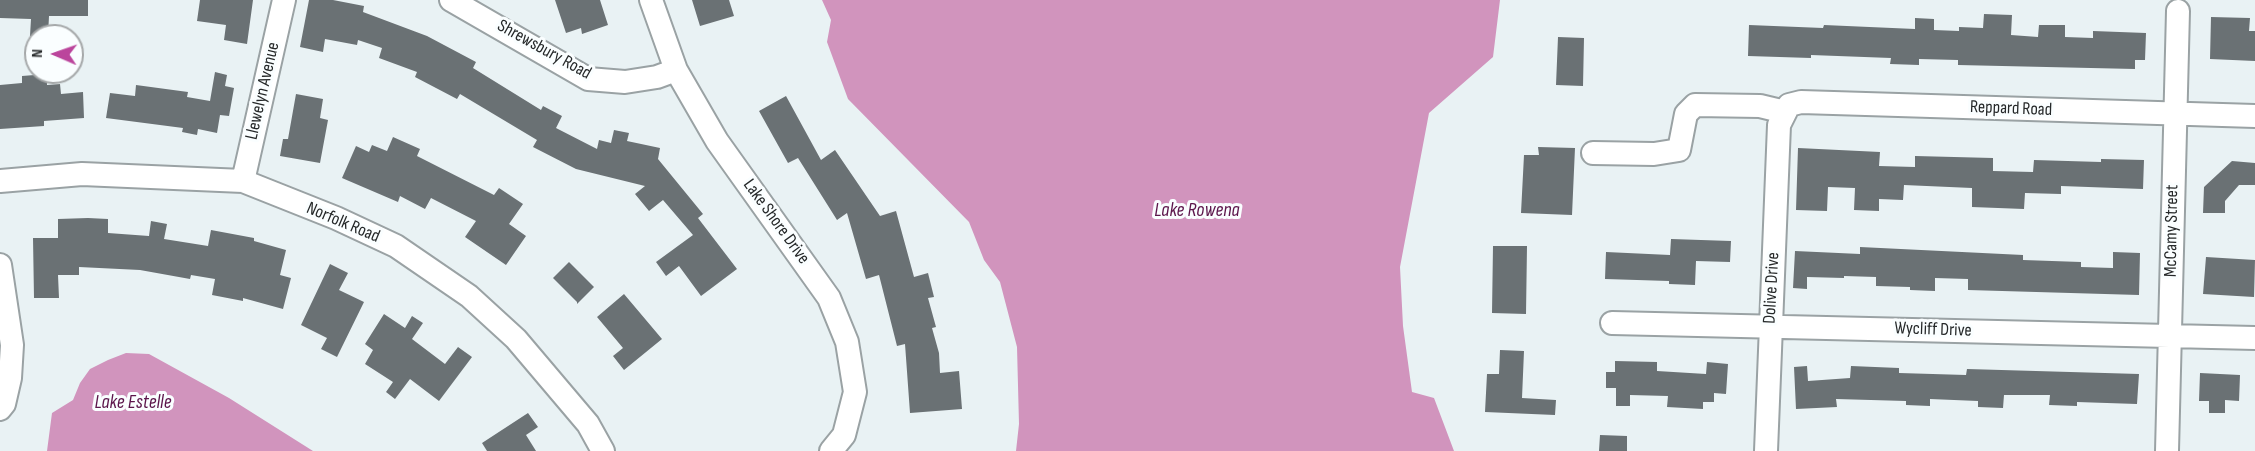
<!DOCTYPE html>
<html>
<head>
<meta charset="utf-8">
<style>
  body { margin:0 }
  #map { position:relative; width:2255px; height:451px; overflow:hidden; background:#e9f2f4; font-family:"Sofia Sans Condensed",sans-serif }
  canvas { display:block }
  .north { position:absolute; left:24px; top:24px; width:60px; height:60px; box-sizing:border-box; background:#fafeff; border:2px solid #a5a8a9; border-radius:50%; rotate:272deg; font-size:16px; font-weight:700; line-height:24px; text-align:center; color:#252829 }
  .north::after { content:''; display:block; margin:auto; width:21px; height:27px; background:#bb459c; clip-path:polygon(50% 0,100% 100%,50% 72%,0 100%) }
</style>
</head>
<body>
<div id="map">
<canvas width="2255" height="451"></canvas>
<div class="north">N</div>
</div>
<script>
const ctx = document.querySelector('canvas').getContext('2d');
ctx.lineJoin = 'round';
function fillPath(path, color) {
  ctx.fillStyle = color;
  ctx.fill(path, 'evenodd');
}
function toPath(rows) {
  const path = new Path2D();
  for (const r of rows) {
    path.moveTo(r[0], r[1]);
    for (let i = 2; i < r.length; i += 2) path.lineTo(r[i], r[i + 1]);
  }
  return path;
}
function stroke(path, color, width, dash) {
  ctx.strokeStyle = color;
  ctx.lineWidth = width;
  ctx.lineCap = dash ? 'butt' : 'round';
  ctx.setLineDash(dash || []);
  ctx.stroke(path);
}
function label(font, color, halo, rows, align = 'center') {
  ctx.font = font + ' "Sofia Sans Condensed",sans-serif';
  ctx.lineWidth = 6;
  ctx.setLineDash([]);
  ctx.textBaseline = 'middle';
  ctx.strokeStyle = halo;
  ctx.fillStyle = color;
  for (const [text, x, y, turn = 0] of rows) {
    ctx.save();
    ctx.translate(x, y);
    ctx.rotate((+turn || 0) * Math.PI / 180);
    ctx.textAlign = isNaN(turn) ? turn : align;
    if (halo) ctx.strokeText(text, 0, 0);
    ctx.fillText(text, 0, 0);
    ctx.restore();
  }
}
fillPath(toPath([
  [822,0,1500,0,1493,57,1429,113,1400,267,1403,326,1412,392,1434,398,1454,451,1016,451,1019,424,1017,347,1000,282,984,260,969,222,848,99,827,42,831,20],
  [126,353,149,354,229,398,313,451,47,451,52,413,73,400,80,383,90,369,108,360]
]), '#d194bd');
fillPath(toPath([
  [0,0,88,0,88,16,49,16,48,36,30,36,31,19,0,18],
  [200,0,253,0,247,44,224,40,226,25,197,21],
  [309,0,333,0,364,6,363,12,427,36,476,62,473,68,541,110,543,106,562,116,556,128,597,149,599,140,611,143,614,130,629,133,627,141,660,148,658,159,703,214,698,218,737,269,701,296,679,266,666,276,656,262,693,235,663,200,649,211,635,194,645,186,576,169,533,147,537,140,460,94,457,99,415,77,417,72,379,58,382,48,358,40,357,45,325,39,323,52,300,47],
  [555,0,600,0,608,25,582,34,581,28,566,33],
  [692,0,729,0,734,16,700,26],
  [1984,14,2012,15,2011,35,2038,37,2039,25,2065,25,2065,37,2093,38,2093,31,2146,33,2145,60,2135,60,2135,69,1958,65,1958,60,1919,59,1919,65,1890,64,1891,58,1811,55,1811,58,1748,56,1749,25,1823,28,1824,25,1915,29,1915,18,1934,19,1934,30,1959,31,1959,27,1983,28],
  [2211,17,2250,18,2249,31,2255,31,2255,61,2210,59],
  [1558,37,1584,38,1583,86,1556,85],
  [215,72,227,75,225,86,234,88,229,116,220,115,217,133,198,129,197,135,182,132,183,128,106,118,110,93,135,96,136,85,188,92,187,97,210,101],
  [47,74,47,85,60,84,61,94,83,92,84,118,44,121,44,126,0,129,0,85,22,83,22,76],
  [296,94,323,99,320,118,328,120,320,163,280,156,283,139,288,139],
  [786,96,821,160,835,150,880,216,896,211,914,277,928,273,934,297,928,298,936,327,932,328,939,353,940,373,959,371,962,409,910,413,905,344,897,346,879,275,866,279,847,213,837,220,798,158,788,163,759,111],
  [393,137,420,149,417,156,494,195,499,188,523,204,509,224,526,236,506,265,465,237,476,221,431,198,425,209,400,196,398,202,342,178,356,146,369,152,372,145,387,151],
  [1538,147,1575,148,1572,215,1521,213,1524,155,1539,155],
  [1798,148,1880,152,1879,166,1915,167,1915,156,1993,158,1993,171,2033,172,2034,160,2101,162,2101,159,2144,160,2143,189,2061,186,2061,194,2025,193,2024,209,1972,207,1972,188,1904,185,1903,200,1879,199,1879,211,1854,210,1855,188,1828,187,1827,211,1796,210],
  [2232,161,2255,163,2255,185,2239,185,2225,201,2225,213,2203,213,2204,187],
  [88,218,108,219,108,233,149,236,151,221,167,224,164,239,208,246,211,230,254,238,254,241,286,250,280,275,291,278,283,309,243,298,243,301,212,295,215,279,191,275,190,279,140,270,79,267,79,275,58,275,59,298,34,298,33,238,58,238,58,219],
  [1671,239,1731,241,1730,262,1696,261,1695,285,1669,284,1669,281,1605,279,1606,252,1670,255],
  [1493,246,1527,246,1526,314,1492,313],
  [1860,247,2023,255,2023,260,2081,262,2081,267,2113,268,2113,252,2140,253,2139,295,1968,290,1968,279,1935,278,1935,291,1910,290,1910,287,1876,286,1876,277,1844,276,1844,278,1807,277,1807,289,1793,288,1795,251,1860,254],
  [2206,257,2255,260,2254,297,2203,294],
  [569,262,594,287,577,304,577,302,553,278],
  [330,264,348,273,339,290,364,302,337,357,321,349,327,338,301,325],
  [624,294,662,339,624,370,613,356,623,348,597,317],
  [384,314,405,328,412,316,423,323,412,339,445,364,458,347,472,357,439,401,410,379,395,399,386,392,393,382,365,364,373,350,365,344],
  [1500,350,1524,351,1522,398,1556,400,1555,415,1485,412,1487,374,1499,374],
  [1615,361,1657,362,1657,371,1706,374,1707,362,1728,364,1726,394,1714,393,1714,402,1703,402,1703,409,1667,407,1668,396,1630,395,1630,406,1616,406,1616,388,1606,388,1606,372,1615,372],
  [1807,366,1808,381,1850,378,1851,366,1899,368,1899,373,1966,375,1967,369,2139,374,2137,404,2077,402,2077,406,2049,405,2050,395,2004,395,2003,408,1978,407,1978,401,1930,399,1930,406,1906,405,1906,401,1836,399,1837,407,1796,409,1794,367],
  [2200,373,2240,375,2239,401,2225,400,2225,413,2209,413,2209,401,2199,401],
  [528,413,538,427,526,435,536,451,487,451,482,443],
  [1600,435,1627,436,1627,451,1599,451]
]), '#6a7174');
const minor = toPath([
  [451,0,588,79,625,82,657,77,676,70],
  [651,0,676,70,717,141,829,298,847,342,855,392,844,435,831,451],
  [1593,153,1654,154,1679,150,1686,114,1695,105,1760,106,1785,112],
  [0,181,82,174,243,181,336,218,396,246,469,296,516,339,588,424,603,451],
  [243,181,284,0],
  [0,265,12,345,10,378,4,404,0,409],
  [1612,323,2255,338],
  [1766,451,1779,125,1789,105,1801,102,2255,116],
  [2167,451,2178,11]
]);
stroke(minor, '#9aa2a4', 26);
stroke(minor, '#fff', 22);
label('18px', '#252829', '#fafeff', [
  ["Shrewsbury Road",544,50,29],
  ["Llewelyn Avenue",263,91,-77],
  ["Reppard Road",2011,109,2],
  ["Lake Shore Drive",776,222,54],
  ["Norfolk Road",343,223,23],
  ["McCamy Street",2172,231,-89],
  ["Dolive Drive",1772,288,-87],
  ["Wycliff Drive",1933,330,2]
]);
label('italic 20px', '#5c154b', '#fafeff', [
  ["Lake Rowena",1197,211],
  ["Lake Estelle",133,403]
]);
</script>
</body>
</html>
